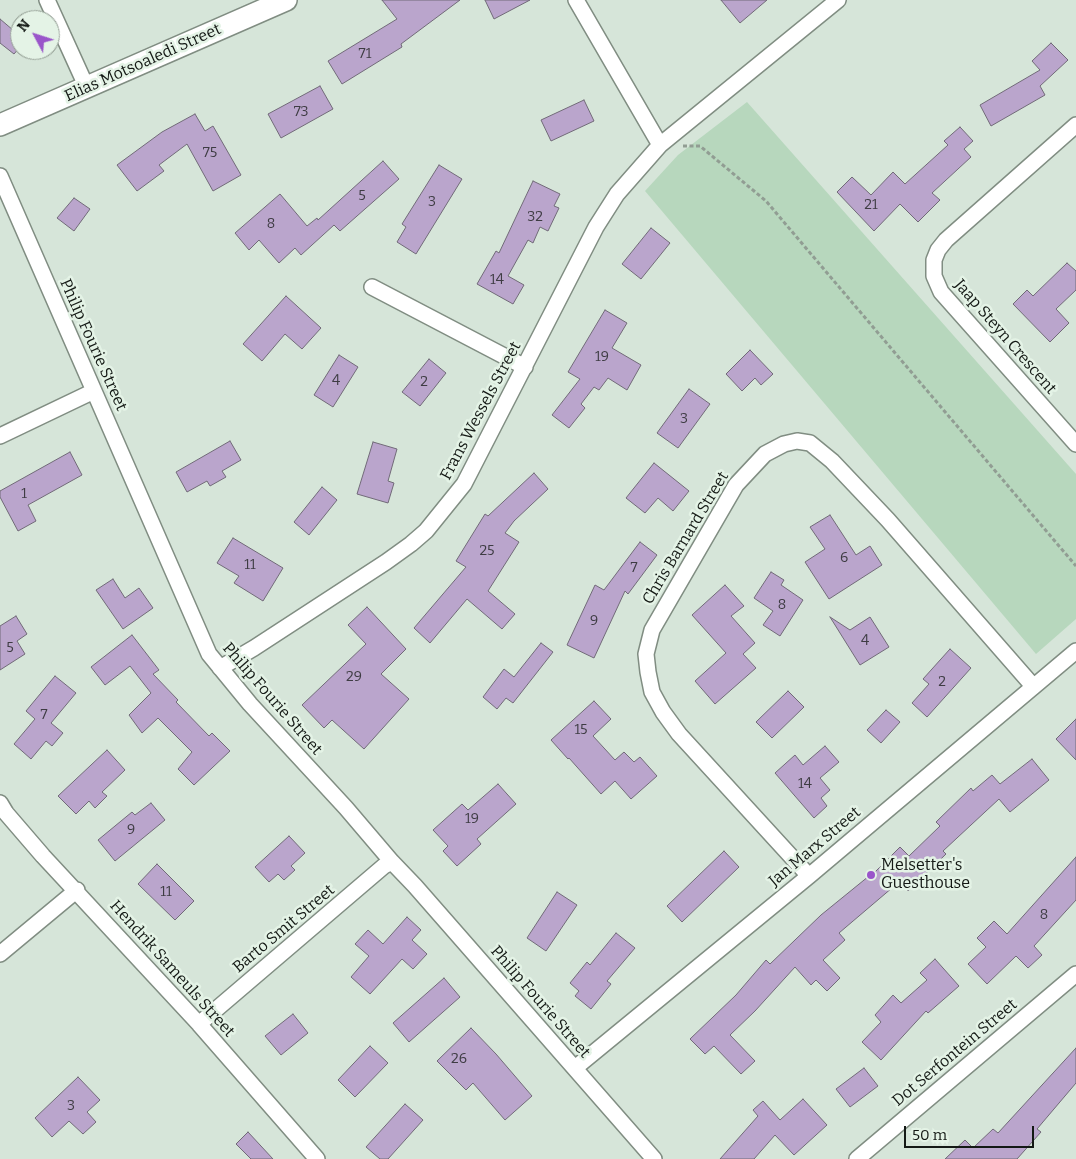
<!DOCTYPE html>
<html>
<head>
<meta charset="utf-8">
<style>
  body { margin:0 }
  #map { position:relative; width:1076px; height:1159px; overflow:hidden; background:#d6e5d9; font-family:Bitter,serif }
  canvas { display:block }
  .north { position:absolute; left:10px; top:10px; width:50px; height:50px; box-sizing:border-box; background:#e4f3e6; border:1px solid #919c92; border-radius:50%; rotate:310deg; font-size:14px; font-weight:700; line-height:20px; text-align:center; color:#141915 }
  .north::after { content:''; display:block; margin:auto; width:18px; height:22px; background:#9a55ca; clip-path:polygon(50% 0,100% 100%,50% 72%,0 100%) }
  .scale { position:absolute; left:904px; top:1126px; width:130px; height:22px; box-sizing:border-box; border:2px solid #141915; border-top:0; padding-left:6px; font-size:15px; line-height:18px; white-space:nowrap; color:#141915; -webkit-text-stroke:4px #e4f3e6; paint-order:stroke }
</style>
</head>
<body>
<div id="map">
<canvas width="1076" height="1159"></canvas>
<div class="north">N</div>
<div class="scale">50 m</div>
</div>
<script>
const ctx = document.querySelector('canvas').getContext('2d');
ctx.lineJoin = 'round';
function fillPath(path, color) {
  ctx.fillStyle = color;
  ctx.fill(path, 'evenodd');
}
function toPath(rows) {
  const path = new Path2D();
  for (const r of rows) {
    path.moveTo(r[0], r[1]);
    for (let i = 2; i < r.length; i += 2) path.lineTo(r[i], r[i + 1]);
  }
  return path;
}
function stroke(path, color, width, dash) {
  ctx.strokeStyle = color;
  ctx.lineWidth = width;
  ctx.lineCap = dash ? 'butt' : 'round';
  ctx.setLineDash(dash || []);
  ctx.stroke(path);
}
function label(font, color, halo, rows, align = 'center') {
  ctx.font = font + ' Bitter,serif';
  ctx.lineWidth = 5;
  ctx.setLineDash([]);
  ctx.textBaseline = 'middle';
  ctx.strokeStyle = halo;
  ctx.fillStyle = color;
  for (const [text, x, y, turn = 0] of rows) {
    ctx.save();
    ctx.translate(x, y);
    ctx.rotate((+turn || 0) * Math.PI / 180);
    ctx.textAlign = isNaN(turn) ? turn : align;
    if (halo) ctx.strokeText(text, 0, 0);
    ctx.fillText(text, 0, 0);
    ctx.restore();
  }
}
fillPath(toPath([
  [747,102,1076,474,1076,619,1036,654,645,191,678,155]
]), '#b7d7bd');
const building = toPath([
  [382,0,460,0,401,44,402,47,342,84,328,61,397,19,382,0],
  [485,0,530,0,494,19,485,0],
  [721,0,767,0,740,23,721,0],
  [0,19,20,36,20,47,14,54,0,43,0,19],
  [1051,43,1068,60,1040,86,1045,95,991,126,980,105,1040,70,1032,61,1051,43],
  [320,86,333,109,281,138,268,114,320,86],
  [584,100,594,121,551,141,541,120,584,100],
  [195,114,205,131,213,126,241,175,213,191,187,144,159,165,164,171,137,191,117,165,162,132,195,114],
  [960,127,973,141,964,149,971,157,932,193,940,200,918,222,900,204,874,231,837,192,852,177,871,195,893,172,905,184,948,145,944,141,960,127],
  [383,161,399,179,340,231,334,225,301,255,295,248,279,263,259,240,249,250,235,233,280,194,307,226,317,218,318,220,383,161],
  [439,165,462,179,416,254,397,242,406,227,402,224,439,165],
  [533,181,560,194,554,206,559,208,548,231,540,227,533,243,528,240,508,276,524,285,513,304,477,284,496,251,499,253,533,181],
  [74,198,90,209,74,231,57,218,74,198],
  [651,228,670,243,641,279,622,264,651,228],
  [1067,263,1076,271,1076,290,1056,309,1069,323,1050,342,1013,304,1027,290,1033,296,1067,263],
  [286,296,321,328,302,349,285,334,262,361,243,344,286,296],
  [605,310,627,323,612,348,641,365,627,390,608,378,599,390,594,387,581,404,585,408,569,428,552,415,580,379,568,372,605,310],
  [750,350,773,374,761,385,755,378,742,391,726,374,750,350],
  [339,355,358,367,333,407,314,395,339,355],
  [429,359,446,373,420,406,402,392,429,359],
  [689,389,710,404,678,448,657,433,689,389],
  [230,441,241,460,222,471,226,477,210,486,207,481,187,492,176,472,230,441],
  [373,442,397,449,388,481,394,483,388,503,357,494,373,442],
  [70,452,82,475,28,505,36,521,18,531,0,497,0,491,70,452],
  [654,463,689,491,673,511,658,498,645,513,626,498,654,463],
  [534,473,548,489,514,521,505,533,519,542,488,591,515,614,502,629,467,599,430,643,414,628,466,567,456,561,485,514,488,516,534,473],
  [322,487,337,500,309,535,294,522,322,487],
  [830,515,856,555,870,546,882,565,829,599,805,562,825,549,810,527,830,515],
  [233,538,283,568,263,601,234,583,239,576,217,563,233,538],
  [640,542,657,555,628,594,625,591,594,658,567,645,595,585,604,590,640,542],
  [771,572,784,580,781,585,803,600,780,636,763,625,773,611,754,598,771,572],
  [113,579,125,598,139,588,153,608,123,629,96,590,113,579],
  [725,585,744,606,731,616,755,643,743,654,756,668,715,704,695,681,726,653,692,615,725,585],
  [367,607,406,649,381,674,409,699,364,749,332,720,324,728,302,705,366,644,348,625,367,607],
  [16,616,27,634,17,641,25,654,0,670,0,626,16,616],
  [830,617,850,630,870,617,889,647,860,665,830,617],
  [132,635,159,670,153,674,178,700,176,702,209,736,212,733,230,751,194,785,178,769,192,752,158,718,142,733,129,715,151,693,130,666,105,685,91,667,132,635],
  [541,643,553,652,513,703,506,698,497,709,483,697,504,669,514,677,541,643],
  [950,649,971,668,927,717,912,703,929,684,923,679,950,649],
  [55,676,76,693,51,723,63,733,52,746,46,741,31,759,14,744,35,719,26,711,55,676],
  [788,691,804,707,772,738,756,722,788,691],
  [594,701,611,719,593,736,615,760,624,752,634,762,640,757,657,776,631,799,615,781,601,794,569,758,568,759,551,740,594,701],
  [886,710,900,722,881,743,867,730,886,710],
  [1076,719,1076,760,1056,739,1076,719],
  [825,746,839,762,820,778,830,790,821,798,827,806,814,818,775,773,795,755,803,765,825,746],
  [107,750,125,770,102,792,107,796,95,808,89,801,76,814,58,796,107,750],
  [1032,759,1049,780,1010,812,999,799,943,851,946,854,908,891,899,882,839,933,845,940,823,960,840,978,827,991,816,980,811,985,795,967,755,1011,730,1035,755,1061,741,1074,714,1046,705,1054,690,1039,736,995,766,960,770,964,821,915,869,876,870,877,900,847,909,856,940,826,936,822,971,788,973,791,992,775,1000,784,1032,759],
  [498,784,516,804,477,839,481,844,457,866,443,851,448,846,433,830,462,804,468,810,498,784],
  [151,803,165,820,115,861,98,840,132,812,135,815,151,803],
  [289,836,305,853,291,866,295,870,284,880,278,874,269,882,255,867,289,836],
  [724,851,739,867,682,922,667,906,724,851],
  [1076,857,1076,900,1034,946,1042,955,1028,968,1016,956,987,984,968,964,986,947,977,938,994,921,1007,934,1076,857],
  [157,864,194,901,175,920,138,884,157,864],
  [557,892,577,905,546,951,527,938,557,892],
  [407,917,421,930,412,940,427,954,413,969,402,959,370,994,351,977,369,956,355,944,368,930,383,944,407,917],
  [616,933,635,948,607,981,611,984,591,1009,575,996,579,991,570,983,587,962,590,965,616,933],
  [935,959,959,986,928,1013,926,1011,881,1060,862,1042,881,1022,875,1015,893,995,901,1003,927,980,920,973,935,959],
  [444,978,460,997,409,1042,393,1023,444,978],
  [293,1014,308,1033,281,1055,265,1036,293,1014],
  [471,1028,496,1054,532,1096,505,1120,473,1083,466,1090,437,1061,471,1028],
  [370,1046,388,1063,355,1097,338,1080,370,1046],
  [1076,1048,1076,1083,1037,1129,1041,1132,1017,1159,945,1159,965,1140,973,1148,993,1129,998,1133,1076,1048],
  [864,1068,878,1086,850,1107,836,1089,864,1068],
  [78,1077,100,1100,87,1112,96,1122,83,1134,69,1121,52,1137,35,1118,78,1077],
  [803,1099,827,1125,794,1155,775,1135,754,1159,720,1159,758,1116,753,1110,763,1101,780,1120,803,1099],
  [405,1104,423,1120,388,1159,380,1159,366,1147,405,1104],
  [248,1132,273,1159,251,1159,236,1144,248,1132]
]);
fillPath(building, '#baa5cc');
stroke(building, '#716a78', 1);
const street = toPath([
  [47,0,87,88],
  [576,0,660,145],
  [1076,125,946,240,938,250,934,260,934,276,941,292,1076,444],
  [0,176,209,654,250,704,346,808,392,862,415,886,654,1159],
  [372,287,525,367],
  [0,436,94,391],
  [220,668,254,648,386,562,411,544,426,531,464,484,596,227,617,194,660,145,838,0],
  [0,803,6,813,43,856,199,1024,317,1159],
  [809,876,679,734,663,712,652,692,648,672,646,654,652,630,736,485,765,454,784,444,797,441,810,443,832,461,888,520,1033,686],
  [0,954,77,890],
  [199,1024,384,866,392,862],
  [575,1068,809,876,1076,651],
  [857,1159,1076,974]
]);
const secondary = toPath([
  [0,125,286,0]
]);
stroke(street, '#808d82', 18);
stroke(secondary, '#808d82', 24);
stroke(toPath([
  [683,146,700,146,766,201,1076,566]
]), '#919d93', 3, [4, 2.5]);
stroke(street, '#fff', 15);
stroke(secondary, '#fff', 21);
for (const [x, y, r, color] of [
  [871,875,5,"#9a55ca"]
]) {
  const dot = new Path2D();
  dot.arc(x, y, r, 0, 2 * Math.PI);
  ctx.fillStyle = color;
  ctx.fill(dot);
  stroke(dot, '#e4f3e6', 2);
}
label('14px', '#3e3c43', null, [
  ["71",365,54],
  ["73",301,112],
  ["75",210,153],
  ["5",362,196],
  ["3",432,202],
  ["21",871,205],
  ["32",535,217],
  ["8",271,224],
  ["14",497,280],
  ["19",602,357],
  ["4",336,381],
  ["2",424,382],
  ["3",684,419],
  ["1",24,494],
  ["25",487,551],
  ["6",844,558],
  ["11",250,565],
  ["7",634,568],
  ["8",782,605],
  ["9",594,621],
  ["4",865,641],
  ["5",10,648],
  ["29",354,677],
  ["2",942,682],
  ["7",44,715],
  ["15",581,730],
  ["14",805,784],
  ["19",472,819],
  ["9",131,830],
  ["11",166,892],
  ["8",1044,915],
  ["26",459,1059],
  ["3",71,1106]
]);
label('16px', '#141915', '#e4f3e6', [
  ["Elias Motsoaledi Street",143,63,-24],
  ["Jaap Steyn Crescent",1005,337,49],
  ["Philip Fourie Street",93,345,66],
  ["Frans Wessels Street",481,411,-62],
  ["Chris Barnard Street",686,538,-59],
  ["Philip Fourie Street",272,699,49],
  ["Jan Marx Street",815,847,-40],
  ["Barto Smit Street",284,929,-40],
  ["Hendrik Sameuls Street",172,969,48],
  ["Philip Fourie Street",540,1002,49],
  ["Dot Serfontein Street",955,1053,-40]
]);
label('16px', '#141915', '#e4f3e6', [
  ["Melsetter's",881,866],
  ["Guesthouse",881,884]
], 'left');
</script>
</body>
</html>
